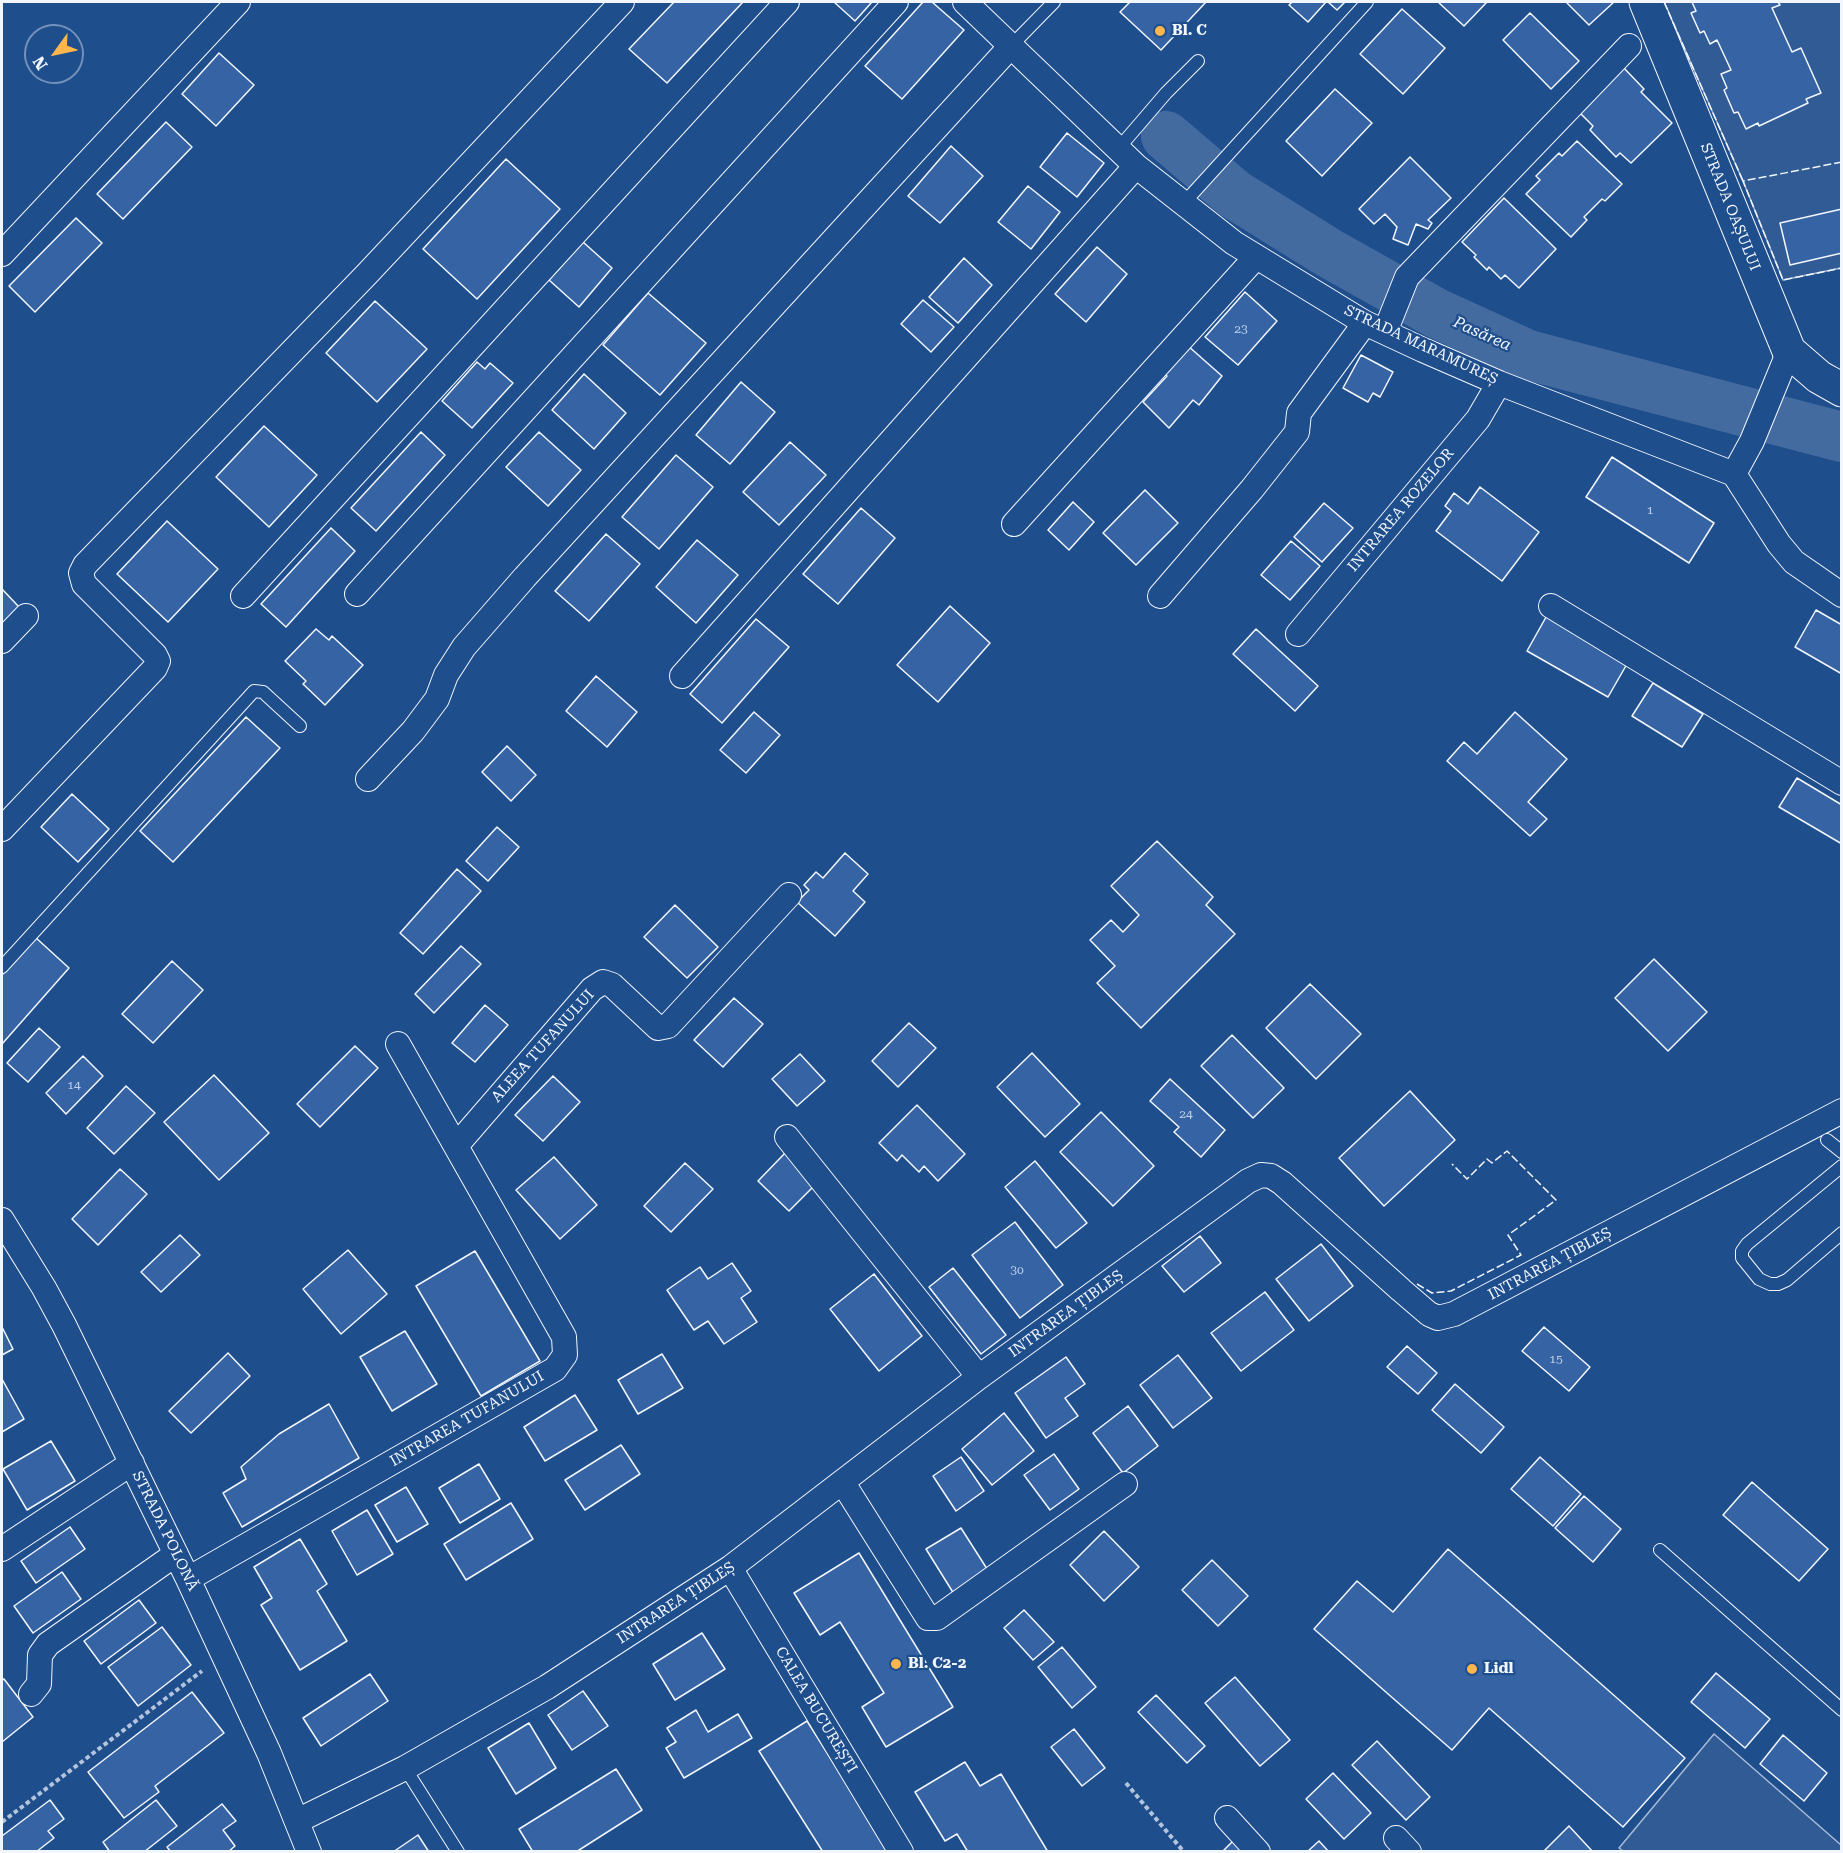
<!DOCTYPE html>
<html>
<head>
<meta charset="utf-8">
<style>
  body { margin:0 }
  #map { position:relative; width:1843px; height:1853px; overflow:hidden; background:#1f4e8c; font-family:"Roboto Serif",serif }
  canvas { display:block }
  .frame { position:absolute; inset:0; border:3px solid #f2f6ff; pointer-events:none }
  .north { position:absolute; left:24px; top:24px; width:60px; height:60px; box-sizing:border-box; background:#1f4e8c; border:2px solid #7391ba; border-radius:50%; rotate:237deg; font-size:16px; font-weight:700; line-height:24px; text-align:center; color:#f2f6ff }
  .north::after { content:''; display:block; margin:auto; width:21px; height:27px; background:#ffb74d; clip-path:polygon(50% 0,100% 100%,50% 72%,0 100%) }
</style>
</head>
<body>
<div id="map">
<canvas width="1843" height="1853"></canvas>
<div class="frame"></div>
<div class="north">N</div>
</div>
<script>
const ctx = document.querySelector('canvas').getContext('2d');
ctx.lineJoin = 'round';
function fillPath(path, color) {
  ctx.fillStyle = color;
  ctx.fill(path, 'evenodd');
}
function toPath(rows) {
  const path = new Path2D();
  for (const r of rows) {
    path.moveTo(r[0], r[1]);
    for (let i = 2; i < r.length; i += 2) path.lineTo(r[i], r[i + 1]);
  }
  return path;
}
function stroke(path, color, width, dash) {
  ctx.strokeStyle = color;
  ctx.lineWidth = width;
  ctx.lineCap = dash ? 'butt' : 'round';
  ctx.setLineDash(dash || []);
  ctx.stroke(path);
}
function label(font, color, halo, rows, align = 'center') {
  ctx.font = font + ' "Roboto Serif",serif';
  ctx.lineWidth = 4.5;
  ctx.setLineDash([]);
  ctx.textBaseline = 'middle';
  ctx.strokeStyle = halo;
  ctx.fillStyle = color;
  for (const [text, x, y, turn = 0] of rows) {
    ctx.save();
    ctx.translate(x, y);
    ctx.rotate((+turn || 0) * Math.PI / 180);
    ctx.textAlign = isNaN(turn) ? turn : align;
    if (halo) ctx.strokeText(text, 0, 0);
    ctx.fillText(text, 0, 0);
    ctx.restore();
  }
}
const built = toPath([
  [1664,2,1841,2,1841,268,1783,280,1743,181,1664,2],
  [1714,1734,1841,1845,1841,1851,1623,1851,1619,1848,1714,1734]
]);
fillPath(built, '#305b95');
stroke(built, '#a8bbd7', 1.5);
stroke(toPath([
  [1166,136,1234,194,1329,253,1436,313,1528,355,1842,437]
]), '#446ba0', 50);
const building = toPath([
  [674,2,743,2,667,83,629,49,674,2],
  [834,2,872,2,855,21,834,2],
  [923,2,932,2,964,30,902,99,865,66,923,2],
  [1130,2,1206,2,1161,50,1120,12,1130,2],
  [1292,2,1326,2,1308,22,1289,5,1292,2],
  [1328,2,1345,2,1337,10,1328,2],
  [1438,2,1487,2,1464,26,1438,2],
  [1566,2,1614,2,1589,25,1566,2],
  [1692,2,1778,2,1780,5,1772,8,1792,52,1801,48,1821,93,1806,99,1808,103,1759,126,1758,123,1746,129,1738,112,1734,113,1724,90,1727,88,1721,74,1731,70,1717,40,1710,44,1704,31,1700,33,1691,13,1696,11,1692,2],
  [1402,9,1445,48,1403,94,1360,54,1402,9],
  [1530,13,1579,61,1551,89,1503,40,1530,13],
  [219,53,254,85,216,126,182,94,219,53],
  [1622,66,1644,89,1641,92,1672,123,1631,163,1620,153,1616,157,1590,130,1593,126,1580,113,1605,88,1602,85,1622,66],
  [1335,89,1372,123,1322,176,1286,141,1335,89],
  [166,122,192,147,123,219,97,194,166,122],
  [1067,133,1104,163,1077,197,1040,167,1067,133],
  [1577,141,1622,184,1605,201,1602,199,1584,217,1587,220,1571,237,1526,194,1540,180,1536,176,1559,153,1562,156,1577,141],
  [951,146,983,176,940,223,908,196,951,146],
  [1410,157,1451,198,1428,220,1432,223,1428,229,1416,224,1408,245,1393,239,1397,227,1385,214,1374,224,1359,209,1410,157],
  [506,159,560,209,477,299,423,249,506,159],
  [1028,186,1060,212,1031,249,998,222,1028,186],
  [1504,198,1556,249,1519,288,1505,275,1501,279,1489,267,1487,270,1474,257,1476,255,1462,242,1504,198],
  [1842,209,1842,253,1790,265,1780,223,1842,209],
  [76,218,102,243,35,312,9,286,76,218],
  [583,242,612,268,579,307,549,280,583,242],
  [1097,247,1127,274,1086,322,1055,294,1097,247],
  [964,258,992,285,958,323,929,297,964,258],
  [1245,292,1277,321,1238,365,1205,337,1245,292],
  [648,293,706,343,660,395,603,345,648,293],
  [923,300,954,327,931,352,901,324,923,300],
  [375,301,427,349,377,402,326,353,375,301],
  [1187,345,1222,376,1199,405,1193,400,1169,428,1143,402,1167,376,1161,372,1187,345],
  [1361,355,1393,372,1380,397,1373,393,1368,402,1343,388,1361,355],
  [477,362,485,369,490,363,513,383,472,428,442,401,477,362],
  [584,374,626,413,594,449,552,410,584,374],
  [741,382,775,412,730,464,696,435,741,382],
  [264,426,317,475,269,527,216,477,264,426],
  [421,432,445,455,376,531,351,508,421,432],
  [539,432,581,470,548,506,506,467,539,432],
  [790,442,826,475,779,525,743,492,790,442],
  [676,455,713,487,659,549,622,517,676,455],
  [1612,457,1714,523,1689,563,1586,497,1612,457],
  [1480,487,1539,532,1502,581,1436,531,1451,511,1445,506,1454,493,1468,504,1480,487],
  [1145,490,1178,523,1136,565,1103,533,1145,490],
  [1073,502,1094,522,1069,550,1048,530,1073,502],
  [1324,503,1353,528,1322,562,1294,537,1324,503],
  [861,508,895,538,838,604,803,574,861,508],
  [167,521,218,569,168,622,117,574,167,521],
  [331,528,355,551,286,627,261,604,331,528],
  [606,534,640,564,589,621,555,591,606,534],
  [697,540,738,575,696,623,656,587,697,540],
  [1291,541,1320,566,1290,600,1261,575,1291,541],
  [2,589,20,608,2,627,2,589],
  [950,606,990,643,938,702,897,665,950,606],
  [1550,610,1631,657,1608,697,1527,651,1550,610],
  [1816,610,1842,625,1842,674,1795,647,1816,610],
  [756,619,789,647,722,723,690,694,756,619],
  [316,629,329,640,332,636,363,665,325,705,303,684,306,681,285,661,316,629],
  [1256,629,1318,686,1295,711,1233,654,1256,629],
  [596,676,637,712,607,747,566,711,596,676],
  [1653,683,1703,714,1682,747,1632,716,1653,683],
  [754,712,780,735,746,773,720,750,754,712],
  [1515,712,1567,759,1528,802,1547,819,1530,836,1447,761,1464,742,1477,754,1515,712],
  [246,717,280,748,173,862,140,831,246,717],
  [507,746,536,775,511,801,482,772,507,746],
  [1797,778,1842,805,1842,844,1779,807,1797,778],
  [72,794,109,829,78,862,41,827,72,794],
  [497,827,519,847,488,881,466,861,497,827],
  [1157,841,1213,897,1206,905,1235,934,1141,1028,1097,983,1115,966,1090,940,1111,920,1123,932,1139,915,1111,886,1157,841],
  [845,853,868,874,853,891,865,902,835,936,797,902,809,890,804,885,816,872,823,878,845,853],
  [457,869,481,891,423,954,400,933,457,869],
  [675,905,718,947,687,978,644,937,675,905],
  [35,937,69,968,2,1044,2,975,35,937],
  [461,946,481,964,434,1013,415,994,461,946],
  [1654,959,1707,1012,1668,1051,1615,998,1654,959],
  [172,961,203,990,153,1043,122,1014,172,961],
  [1310,984,1361,1034,1316,1079,1266,1028,1310,984],
  [734,998,763,1024,723,1067,694,1040,734,998],
  [485,1005,508,1025,475,1062,452,1043,485,1005],
  [909,1023,936,1048,898,1087,872,1061,909,1023],
  [39,1028,60,1047,28,1082,7,1063,39,1028],
  [1232,1035,1284,1088,1253,1118,1201,1066,1232,1035],
  [355,1046,378,1068,320,1127,297,1104,355,1046],
  [1032,1053,1080,1104,1045,1137,997,1087,1032,1053],
  [800,1054,825,1081,797,1106,772,1079,800,1054],
  [83,1056,103,1076,66,1114,46,1093,83,1056],
  [214,1075,269,1133,219,1180,164,1122,214,1075],
  [553,1076,580,1102,543,1141,515,1115,553,1076],
  [1170,1079,1225,1130,1201,1157,1174,1132,1179,1127,1150,1101,1170,1079],
  [126,1086,155,1113,114,1154,87,1128,126,1086],
  [1410,1091,1455,1140,1384,1206,1339,1158,1410,1091],
  [917,1105,965,1154,938,1181,924,1166,919,1172,902,1155,897,1161,879,1143,917,1105],
  [1101,1112,1154,1166,1113,1206,1060,1152,1101,1112],
  [787,1151,818,1182,789,1211,758,1181,787,1151],
  [554,1157,597,1205,560,1239,516,1190,554,1157],
  [1035,1161,1087,1223,1056,1248,1005,1187,1035,1161],
  [685,1163,713,1189,671,1232,644,1206,685,1163],
  [120,1169,147,1194,98,1245,72,1219,120,1169],
  [1015,1222,1063,1285,1020,1318,972,1255,1015,1222],
  [180,1235,200,1255,161,1292,141,1272,180,1235],
  [1200,1236,1221,1263,1184,1292,1162,1266,1200,1236],
  [1321,1244,1353,1286,1309,1321,1276,1279,1321,1244],
  [348,1250,387,1294,341,1334,303,1289,348,1250],
  [475,1251,540,1361,481,1396,416,1286,475,1251],
  [732,1263,751,1291,741,1298,757,1322,724,1344,708,1321,694,1330,667,1290,700,1267,708,1279,732,1263],
  [953,1268,1006,1335,981,1354,929,1287,953,1268],
  [874,1274,922,1336,879,1371,830,1309,874,1274],
  [1265,1292,1294,1330,1241,1371,1211,1333,1265,1292],
  [2,1327,13,1349,2,1355,2,1327],
  [1544,1327,1590,1367,1569,1391,1522,1351,1544,1327],
  [405,1331,437,1384,392,1411,360,1357,405,1331],
  [1407,1346,1437,1373,1418,1394,1387,1367,1407,1346],
  [228,1353,250,1376,191,1433,169,1411,228,1353],
  [662,1354,683,1388,638,1414,618,1380,662,1354],
  [1178,1355,1212,1398,1173,1428,1140,1385,1178,1355],
  [1066,1357,1085,1384,1065,1398,1078,1416,1046,1438,1015,1393,1066,1357],
  [2,1379,24,1419,2,1432,2,1379],
  [1455,1384,1504,1427,1481,1453,1432,1410,1455,1384],
  [575,1395,597,1430,545,1461,524,1427,575,1395],
  [329,1404,359,1458,242,1527,223,1493,246,1479,241,1467,279,1434,329,1404],
  [1128,1406,1158,1446,1123,1473,1093,1433,1128,1406],
  [1004,1413,1034,1451,992,1485,962,1449,1004,1413],
  [51,1441,75,1481,27,1510,3,1469,51,1441],
  [621,1445,640,1474,585,1510,565,1480,621,1445],
  [1054,1454,1079,1489,1050,1510,1024,1475,1054,1454],
  [961,1457,984,1491,956,1511,933,1476,961,1457],
  [1540,1457,1581,1494,1553,1526,1511,1489,1540,1457],
  [479,1464,500,1499,460,1523,439,1488,479,1464],
  [1752,1482,1828,1549,1799,1581,1723,1515,1752,1482],
  [406,1487,428,1524,397,1542,375,1505,406,1487],
  [1584,1496,1621,1529,1593,1562,1555,1528,1584,1496],
  [511,1503,533,1539,466,1580,444,1544,511,1503],
  [367,1510,393,1554,357,1575,332,1531,367,1510],
  [70,1527,85,1549,36,1583,21,1561,70,1527],
  [961,1528,989,1572,954,1594,926,1549,961,1528],
  [1104,1531,1139,1567,1104,1601,1070,1565,1104,1531],
  [300,1539,327,1584,317,1591,347,1641,300,1670,261,1605,272,1598,254,1567,300,1539],
  [1448,1549,1685,1758,1623,1827,1489,1708,1452,1750,1314,1629,1357,1581,1393,1612,1448,1549],
  [859,1553,953,1707,886,1747,862,1707,884,1693,840,1622,820,1635,794,1593,859,1553],
  [1212,1560,1248,1596,1218,1626,1182,1590,1212,1560],
  [62,1572,81,1599,33,1633,14,1606,62,1572],
  [139,1600,156,1623,101,1664,84,1641,139,1600],
  [1024,1610,1054,1642,1033,1660,1004,1628,1024,1610],
  [162,1627,191,1665,138,1706,108,1667,162,1627],
  [702,1633,725,1669,675,1700,653,1664,702,1633],
  [1062,1647,1096,1687,1072,1708,1038,1667,1062,1647],
  [1716,1673,1770,1719,1745,1748,1691,1702,1716,1673],
  [370,1674,388,1701,321,1746,303,1718,370,1674],
  [1235,1677,1290,1740,1260,1766,1205,1703,1235,1677],
  [4,1679,33,1717,2,1742,2,1680,4,1679],
  [583,1691,608,1726,572,1750,548,1715,583,1691],
  [192,1692,224,1733,155,1786,159,1792,124,1818,88,1772,192,1692],
  [1156,1695,1205,1746,1187,1763,1138,1712,1156,1695],
  [696,1710,708,1732,738,1714,752,1738,684,1778,666,1748,676,1742,667,1728,696,1710],
  [807,1721,890,1852,823,1852,759,1751,807,1721],
  [529,1723,556,1768,516,1794,488,1748,529,1723],
  [1074,1729,1105,1768,1082,1786,1051,1747,1074,1729],
  [1783,1735,1827,1773,1804,1801,1760,1764,1783,1735],
  [1377,1741,1430,1797,1406,1820,1352,1765,1377,1741],
  [965,1762,980,1786,1001,1774,1048,1852,968,1852,957,1834,945,1841,915,1792,965,1762],
  [616,1769,642,1810,576,1852,533,1852,519,1829,616,1769],
  [1333,1773,1371,1813,1344,1839,1306,1799,1333,1773],
  [50,1800,64,1819,48,1831,54,1838,36,1852,2,1852,2,1836,50,1800],
  [156,1800,177,1826,144,1852,110,1852,103,1842,156,1800],
  [222,1804,236,1821,223,1830,235,1846,228,1852,171,1852,167,1847,222,1804],
  [1569,1826,1593,1852,1543,1852,1569,1826],
  [418,1835,429,1852,393,1852,418,1835],
  [1235,1839,1246,1852,1222,1852,1235,1839],
  [1319,1841,1329,1852,1307,1852,1319,1841]
]);
fillPath(building, '#3563a3');
stroke(building, '#f2f6ff', 1.5);
const lane = toPath([
  [1011,46,1054,2],
  [1118,149,1166,93,1198,61],
  [1183,204,1367,2],
  [2,967,254,691,263,692,300,726],
  [1827,1140,1842,1152],
  [1842,1166,1747,1244,1742,1251,1742,1258,1759,1279,1770,1284,1778,1284,1787,1280,1842,1233],
  [1660,1550,1842,1710],
  [405,1768,458,1852]
]);
const street = toPath([
  [965,2,1136,166,1234,243,1365,323,1423,350,1499,383,1734,474,1779,544,1794,562,1842,595],
  [2,254,238,2],
  [1385,332,1407,277,1629,46],
  [1734,474,1752,441,1789,351],
  [1014,524,1256,257],
  [357,594,896,2],
  [243,596,787,2],
  [1160,596,1252,489,1297,432,1299,413,1365,323],
  [1551,606,1842,783],
  [1298,634,1478,419,1499,383],
  [2,641,26,616],
  [682,676,1136,166],
  [368,779,413,731,437,699,446,675,464,647,525,577,1011,46],
  [2,829,155,668,158,661,155,655,84,584,81,573,85,565,367,274,622,2],
  [787,1137,979,1377],
  [456,1146,592,989,603,982,612,985,658,1028,668,1026,789,895],
  [2,1220,44,1288,64,1325,188,1579,269,1753,309,1852],
  [843,1483,928,1618,937,1618,1125,1484],
  [2,1549,132,1463],
  [730,1568,901,1852],
  [188,1579,555,1369,565,1355,564,1337,398,1044],
  [31,1694,39,1684,40,1655,48,1644,176,1554],
  [1227,1818,1258,1852],
  [297,1821,405,1768,547,1687,730,1568,979,1377,1248,1181,1261,1175,1271,1176,1282,1183,1401,1290,1429,1314,1438,1318,1454,1314,1842,1111],
  [1396,1838,1409,1852]
]);
const secondary = toPath([
  [1646,2,1789,351,1819,377,1842,390]
]);
stroke(lane, '#f2f6ff', 14);
stroke(street, '#f2f6ff', 26);
stroke(secondary, '#f2f6ff', 35);
stroke(toPath([
  [1126,1783,1184,1852],
  [2,1822,202,1671]
]), '#b3c4dc', 4, [4.5, 3]);
stroke(lane, '#1f4e8c', 12);
stroke(street, '#1f4e8c', 24);
stroke(secondary, '#1f4e8c', 33);
stroke(toPath([
  [1664,2,1743,181],
  [1842,162,1743,181,1783,280,1842,268],
  [1417,1284,1432,1293,1451,1291,1521,1255,1508,1235,1556,1200,1507,1151,1492,1163,1487,1159,1467,1179,1452,1164]
]), '#f2f6ff', 1.5, [8, 3]);
for (const [x, y, r, color] of [
  [1160,31,6,"#ffb74d"],
  [896,1664,6,"#ffb74d"],
  [1472,1669,6,"#ffb74d"]
]) {
  const dot = new Path2D();
  dot.arc(x, y, r, 0, 2 * Math.PI);
  ctx.fillStyle = color;
  ctx.fill(dot);
  stroke(dot, '#1f4e8c', 2);
}
label('12px', '#c3d1e8', null, [
  ["23",1241,329],
  ["1",1650,510],
  ["14",74,1085],
  ["24",1186,1114],
  ["30",1017,1270],
  ["15",1556,1359]
]);
label('bold 15px', '#f2f6ff', '#1f4e8c', [
  ["Bl. C",1172,31],
  ["Bl. C2-2",908,1664],
  ["Lidl",1484,1669]
], 'left');
label('15px', '#f2f6ff', '#1f4e8c', [
  ["STRADA OAȘULUI",1730,207,68],
  ["STRADA MARAMUREȘ",1421,345,25],
  ["INTRAREA ROZELOR",1401,510,-50],
  ["ALEEA TUFANULUI",543,1046,-48],
  ["INTRAREA ȚIBLEȘ",1550,1264,-28],
  ["INTRAREA ȚIBLEȘ",1066,1314,-36],
  ["INTRAREA TUFANULUI",467,1419,-30],
  ["STRADA POLONĂ",165,1531,64],
  ["INTRAREA ȚIBLEȘ",676,1603,-33],
  ["CALEA BUCUREȘTI",816,1710,59]
]);
label('italic 16px', '#f2f6ff', '#1f4e8c', [
  ["Pasărea",1482,334,24]
]);
</script>
</body>
</html>
